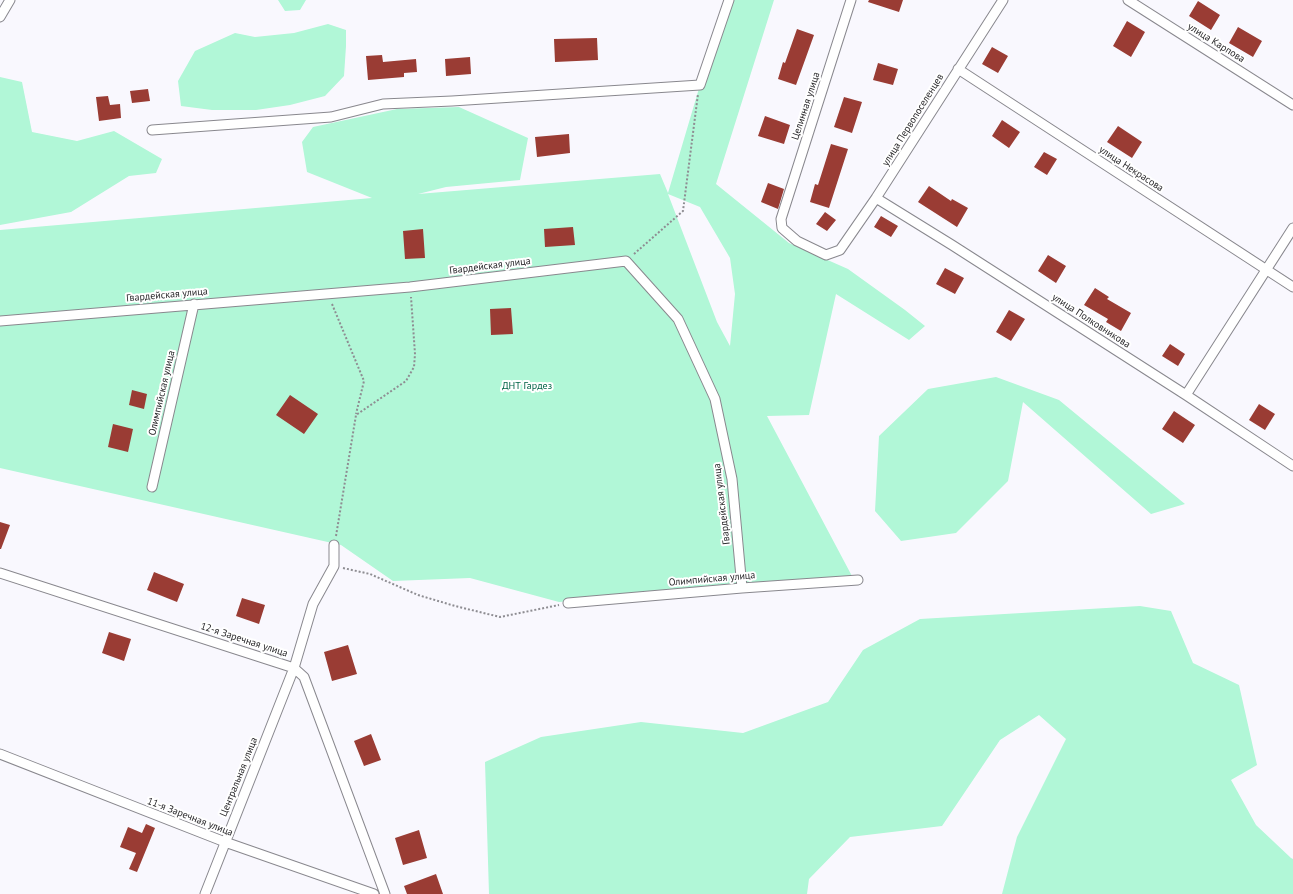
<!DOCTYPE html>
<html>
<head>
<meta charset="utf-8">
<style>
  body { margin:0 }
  canvas { display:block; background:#f9f8fe }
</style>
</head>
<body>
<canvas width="1293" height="894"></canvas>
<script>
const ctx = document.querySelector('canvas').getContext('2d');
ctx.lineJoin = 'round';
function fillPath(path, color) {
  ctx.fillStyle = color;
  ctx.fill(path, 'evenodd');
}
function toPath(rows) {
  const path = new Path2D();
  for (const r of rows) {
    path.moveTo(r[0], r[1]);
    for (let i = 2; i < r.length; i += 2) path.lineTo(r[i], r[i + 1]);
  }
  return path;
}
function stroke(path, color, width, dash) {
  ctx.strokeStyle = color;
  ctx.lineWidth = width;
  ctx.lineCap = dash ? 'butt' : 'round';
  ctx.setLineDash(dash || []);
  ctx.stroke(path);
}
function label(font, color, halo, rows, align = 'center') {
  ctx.font = font + ' "PT Sans",sans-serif';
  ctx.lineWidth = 4;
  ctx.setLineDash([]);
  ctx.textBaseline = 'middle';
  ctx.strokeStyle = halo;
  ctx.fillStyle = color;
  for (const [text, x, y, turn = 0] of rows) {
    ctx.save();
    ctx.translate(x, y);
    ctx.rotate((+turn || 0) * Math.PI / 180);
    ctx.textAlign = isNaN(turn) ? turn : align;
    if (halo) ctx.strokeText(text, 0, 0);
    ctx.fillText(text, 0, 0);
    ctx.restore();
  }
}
fillPath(toPath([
  [278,0,306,0,300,10,285,11],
  [734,0,774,0,716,184,789,243,848,269,905,310,925,326,909,340,836,294,809,415,767,416,853,578,559,602,470,578,393,581,341,545,0,468,0,230,372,198,307,172,302,142,313,127,397,109,459,107,528,138,520,180,446,187,418,194,660,174,668,193,700,85],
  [668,194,700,207,730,258,735,294,730,346,717,322],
  [328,24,346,30,346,46,344,76,325,96,290,105,256,110,212,110,181,106,178,81,195,51,235,33,255,37,294,33],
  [0,77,22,82,32,132,77,141,114,131,162,159,156,173,129,176,71,212,0,225],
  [996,377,1059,400,1185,504,1151,514,1023,402,1008,481,956,533,901,541,875,511,879,436,928,389],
  [1140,606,1171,611,1193,663,1239,685,1257,765,1231,780,1256,825,1291,858,1293,859,1293,894,1002,894,1017,837,1066,739,1039,715,1000,740,942,826,850,837,809,879,807,894,489,894,485,762,541,737,641,722,743,733,828,702,863,650,920,619]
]), '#b1f7d7');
fillPath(toPath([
  [869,0,903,0,899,12,868,2],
  [1198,1,1220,15,1211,30,1189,16],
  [1127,21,1145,32,1131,57,1113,46],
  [1238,27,1262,41,1253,57,1229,43],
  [797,29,814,35,796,85,778,79,783,62,785,63],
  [597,38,598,60,555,62,554,39],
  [992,47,1008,56,998,73,982,64],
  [382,55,383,62,416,59,417,72,404,73,404,77,368,80,366,56],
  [470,57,471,74,446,76,445,59],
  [878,63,898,69,893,85,873,80],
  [148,89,150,101,132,103,130,91],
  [108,96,110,105,120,104,121,118,99,121,96,97],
  [844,97,862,102,852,133,834,127],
  [765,116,790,125,784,144,758,136],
  [1002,120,1020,132,1009,148,992,136],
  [1118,126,1142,142,1132,158,1107,142],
  [569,134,570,153,537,157,535,137],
  [831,144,848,149,829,208,810,202,815,184,818,185],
  [1044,152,1057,159,1047,175,1034,167],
  [768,183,784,189,778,209,761,202],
  [929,186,951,201,952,199,968,208,957,227,918,202],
  [825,212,836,220,827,231,816,224],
  [881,216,898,226,891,237,874,227],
  [573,227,575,245,545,247,544,229],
  [423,229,425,258,405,259,403,231],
  [1048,255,1066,266,1056,283,1038,271],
  [945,268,964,278,955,294,936,284],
  [1095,288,1109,297,1107,299,1131,313,1121,331,1106,322,1108,319,1084,305],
  [511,308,513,334,491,335,490,309],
  [1009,310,1025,319,1011,341,996,332],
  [1170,344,1185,354,1178,366,1162,356],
  [132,390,147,394,144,409,129,405],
  [290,395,318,414,304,434,276,415],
  [1259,404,1275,414,1265,430,1249,420],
  [1174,411,1195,425,1183,443,1162,429],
  [113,424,133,429,128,452,108,447],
  [0,522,10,525,1,549,0,549],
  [154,572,184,584,177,602,147,590],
  [242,598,265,605,259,624,236,616],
  [109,632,131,639,124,661,102,653],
  [348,645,357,674,332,681,324,652],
  [371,734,381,760,364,766,354,741],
  [146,824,155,828,137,872,129,869,136,853,120,847,128,827,142,833],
  [419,830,427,858,403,865,395,838],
  [436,874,443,894,407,894,404,886]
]), '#9a3c34');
const minor = toPath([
  [851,0,781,219,782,228,797,241,826,255,840,250,876,198,1003,0],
  [1128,0,1293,105],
  [0,17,10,0],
  [958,69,1293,287],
  [152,130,331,117,383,104,452,101,700,85,729,0],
  [876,198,952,245,1186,395,1293,466],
  [0,321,410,287,626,261,678,319,715,399,732,479,742,588],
  [1186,395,1293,228],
  [152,487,194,304],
  [0,573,294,668,304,677,385,894],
  [568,603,742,588,858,580],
  [0,754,225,842,374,894],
  [205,894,294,668,313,604,334,566,334,545]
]);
stroke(minor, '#89888e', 11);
stroke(toPath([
  [634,254,683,211,698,94],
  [332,304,364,381,356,414],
  [336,536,356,415,406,381,414,367,415,354,411,297],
  [343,568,370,574,418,595,455,606,500,617,559,605]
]), '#8e8d92', 2, [2, 2]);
stroke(minor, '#fff', 9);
label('10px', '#201f22', '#fff', [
  ["улица Карпова",1216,43,32],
  ["Целинная улица",806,106,-72],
  ["улица Первопоселенцев",913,120,-58],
  ["улица Некрасова",1131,169,33],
  ["Гвардейская улица",490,266,-7],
  ["Гвардейская улица",167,295,-5],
  ["улица Полковникова",1091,321,33],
  ["Олимпийская улица",162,393,-77],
  ["Гвардейская улица",722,504,-97],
  ["Олимпийская улица",712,579,-5],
  ["12-я Заречная улица",244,640,18],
  ["Центральная улица",239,777,-68],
  ["11-я Заречная улица",190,817,21]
]);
label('10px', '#006346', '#fff', [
  ["ДНТ Гардез",527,386]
]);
</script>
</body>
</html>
